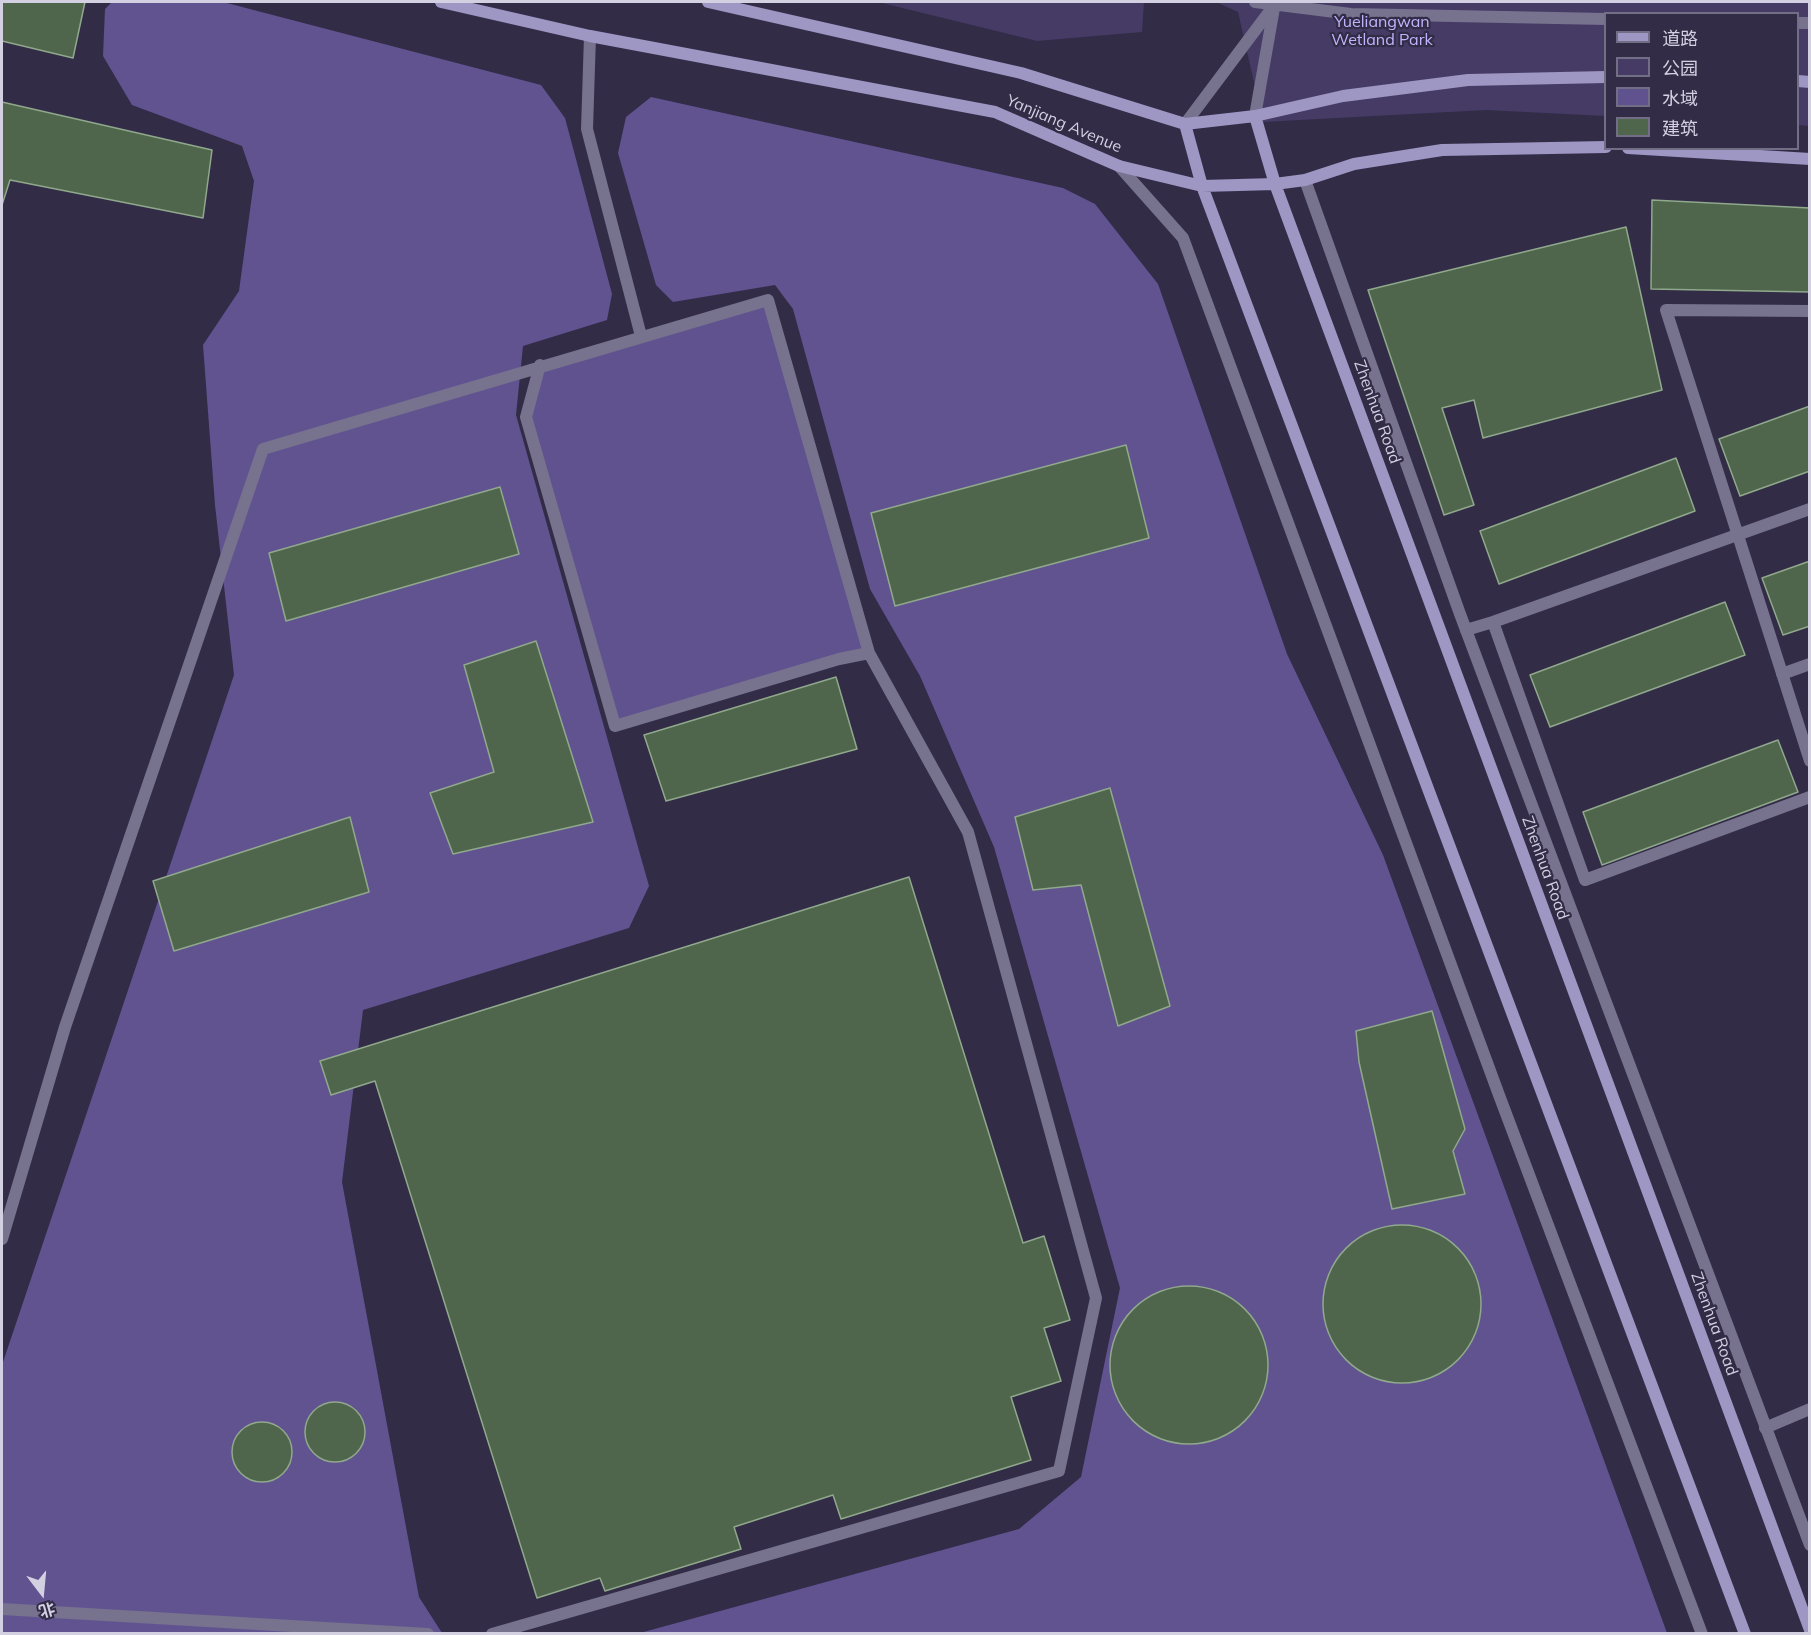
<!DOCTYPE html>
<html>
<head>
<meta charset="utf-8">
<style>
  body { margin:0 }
  #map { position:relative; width:1811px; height:1635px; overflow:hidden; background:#322c47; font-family:Mulish,"Noto Sans SC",sans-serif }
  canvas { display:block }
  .frame { position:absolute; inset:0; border:3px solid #d3d0e2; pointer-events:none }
  .legend { position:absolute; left:1604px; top:12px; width:195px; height:138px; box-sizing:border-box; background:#322c47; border:2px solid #726e85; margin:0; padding:8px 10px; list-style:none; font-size:18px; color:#d3d0e2 }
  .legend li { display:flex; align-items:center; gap:12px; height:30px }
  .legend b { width:30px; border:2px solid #726e85 }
  .north { position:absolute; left:12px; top:1563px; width:60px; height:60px; -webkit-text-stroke:4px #322c47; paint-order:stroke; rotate:164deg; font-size:16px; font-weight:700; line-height:24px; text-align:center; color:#d3d0e2 }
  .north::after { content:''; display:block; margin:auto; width:21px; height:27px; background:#d3d0e2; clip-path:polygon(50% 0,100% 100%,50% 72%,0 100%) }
</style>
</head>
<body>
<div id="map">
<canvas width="1811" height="1635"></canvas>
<div class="frame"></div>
<ul class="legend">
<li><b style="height:8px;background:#9e96c3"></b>道路</li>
<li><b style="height:16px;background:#453b65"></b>公园</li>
<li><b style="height:16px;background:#60528f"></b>水域</li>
<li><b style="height:16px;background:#4f664c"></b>建筑</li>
</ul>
<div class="north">北</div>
</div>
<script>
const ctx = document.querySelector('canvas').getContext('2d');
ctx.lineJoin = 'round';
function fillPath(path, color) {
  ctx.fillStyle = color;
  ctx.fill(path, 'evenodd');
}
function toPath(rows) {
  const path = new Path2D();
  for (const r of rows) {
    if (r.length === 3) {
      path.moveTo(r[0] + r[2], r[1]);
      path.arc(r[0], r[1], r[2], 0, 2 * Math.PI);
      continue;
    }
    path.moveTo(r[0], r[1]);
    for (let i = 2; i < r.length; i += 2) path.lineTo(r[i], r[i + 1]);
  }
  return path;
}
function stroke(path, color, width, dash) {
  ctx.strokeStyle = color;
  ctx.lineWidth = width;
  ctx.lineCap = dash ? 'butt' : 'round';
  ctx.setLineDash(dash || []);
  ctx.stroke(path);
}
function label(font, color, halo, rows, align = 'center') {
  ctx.font = font + ' Mulish,sans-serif';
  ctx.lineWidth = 4.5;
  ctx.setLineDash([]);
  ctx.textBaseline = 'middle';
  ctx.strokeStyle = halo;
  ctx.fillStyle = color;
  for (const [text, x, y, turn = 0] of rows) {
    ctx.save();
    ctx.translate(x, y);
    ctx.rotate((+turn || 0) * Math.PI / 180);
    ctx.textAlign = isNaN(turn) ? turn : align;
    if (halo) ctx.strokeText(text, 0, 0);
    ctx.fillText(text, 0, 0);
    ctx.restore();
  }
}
fillPath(toPath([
  [878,2,1144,2,1142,32,1037,41],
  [1216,2,1809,2,1809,126,1798,125,1798,14,1606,14,1605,116,1486,110,1263,122,1238,12]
]), '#453b65');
fillPath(toPath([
  [112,2,223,2,541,85,565,118,612,294,607,320,523,346,516,415,649,886,629,928,363,1010,342,1182,419,1597,442,1633,2,1634,2,1365,234,675,215,505,203,345,239,291,254,181,242,146,132,105,103,56,105,9],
  [651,97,1063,188,1095,204,1158,284,1287,654,1383,855,1667,1633,640,1633,1019,1529,1081,1477,1120,1288,994,847,920,676,870,589,793,309,775,285,673,302,656,285,618,153,626,117]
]), '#615390');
fillPath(toPath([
  [768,300,869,653,615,726,526,417,540,365]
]), '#60528f');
const building = toPath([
  [2,2,85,2,73,58,2,41,2,2],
  [2,102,212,150,203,218,10,180,2,205,2,102],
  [1652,200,1810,208,1810,292,1651,289,1652,200],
  [1626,227,1662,390,1483,438,1474,400,1442,408,1474,505,1444,515,1368,290,1626,227],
  [1810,406,1810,471,1740,496,1719,439,1810,406],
  [1126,445,1149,538,895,606,871,513,1126,445],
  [1676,458,1695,511,1499,584,1480,531,1676,458],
  [500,487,519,554,286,621,269,553,500,487],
  [1810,561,1810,626,1783,635,1762,578,1810,561],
  [1725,602,1745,655,1550,727,1530,675,1725,602],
  [536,641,593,822,453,854,430,793,494,772,464,665,536,641],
  [836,677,857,749,666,801,644,735,836,677],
  [1778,740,1798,792,1602,865,1583,812,1778,740],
  [1110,788,1170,1006,1118,1026,1081,885,1033,890,1015,817,1110,788],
  [350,817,369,892,174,951,153,881,350,817],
  [909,877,1023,1243,1044,1236,1070,1320,1044,1328,1061,1381,1011,1397,1031,1460,841,1519,833,1495,734,1527,741,1549,605,1591,600,1578,537,1598,375,1081,331,1095,320,1061,909,877],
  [1432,1011,1465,1129,1453,1151,1465,1194,1392,1209,1359,1062,1356,1031,1432,1011],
  [1402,1304,79],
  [1189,1365,79],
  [335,1432,30],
  [262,1452,30]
]);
fillPath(building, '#4f664c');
stroke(building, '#90a88c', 1.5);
stroke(toPath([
  [590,36,587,129,641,336],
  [1810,311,1666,310,1810,761],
  [540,365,526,417,615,726,839,659,869,653],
  [1493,622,1810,509],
  [1466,630,1493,622,1585,880,1810,797],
  [1782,674,1810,664],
  [2,1239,65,1027,263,449,768,300,869,653,968,832,1096,1298,1059,1471,492,1634],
  [2,1609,428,1634]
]), '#77728e', 12);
stroke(toPath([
  [1765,1428,1810,1409]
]), '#77728e', 12);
stroke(toPath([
  [1255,2,1351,14,1606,19],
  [1798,23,1810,23],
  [1255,116,1274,8],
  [1185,124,1275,4],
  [1119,166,1183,238,1499,1095,1702,1634],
  [1305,180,1460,614,1810,1545]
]), '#77728e', 12);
stroke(toPath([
  [441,2,590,36,995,112,1119,166,1202,186,1275,184,1305,180,1354,164,1442,150,1606,147],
  [708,2,1021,73,1185,124,1255,116,1343,96,1468,80,1606,77],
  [1798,81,1810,82],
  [1255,116,1275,184,1810,1630],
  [1185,124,1202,186,1745,1634],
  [1628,148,1810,159]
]), '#9e96c3', 12);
label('16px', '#c2b4fc', '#322c47', [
  ["Yueliangwan",1382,22],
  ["Wetland Park",1382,40]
]);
label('16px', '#d3d0e2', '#322c47', [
  ["Yanjiang Avenue",1064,124,23],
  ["Zhenhua Road",1377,412,70],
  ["Zhenhua Road",1545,868,70],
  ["Zhenhua Road",1714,1324,70]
]);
</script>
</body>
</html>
